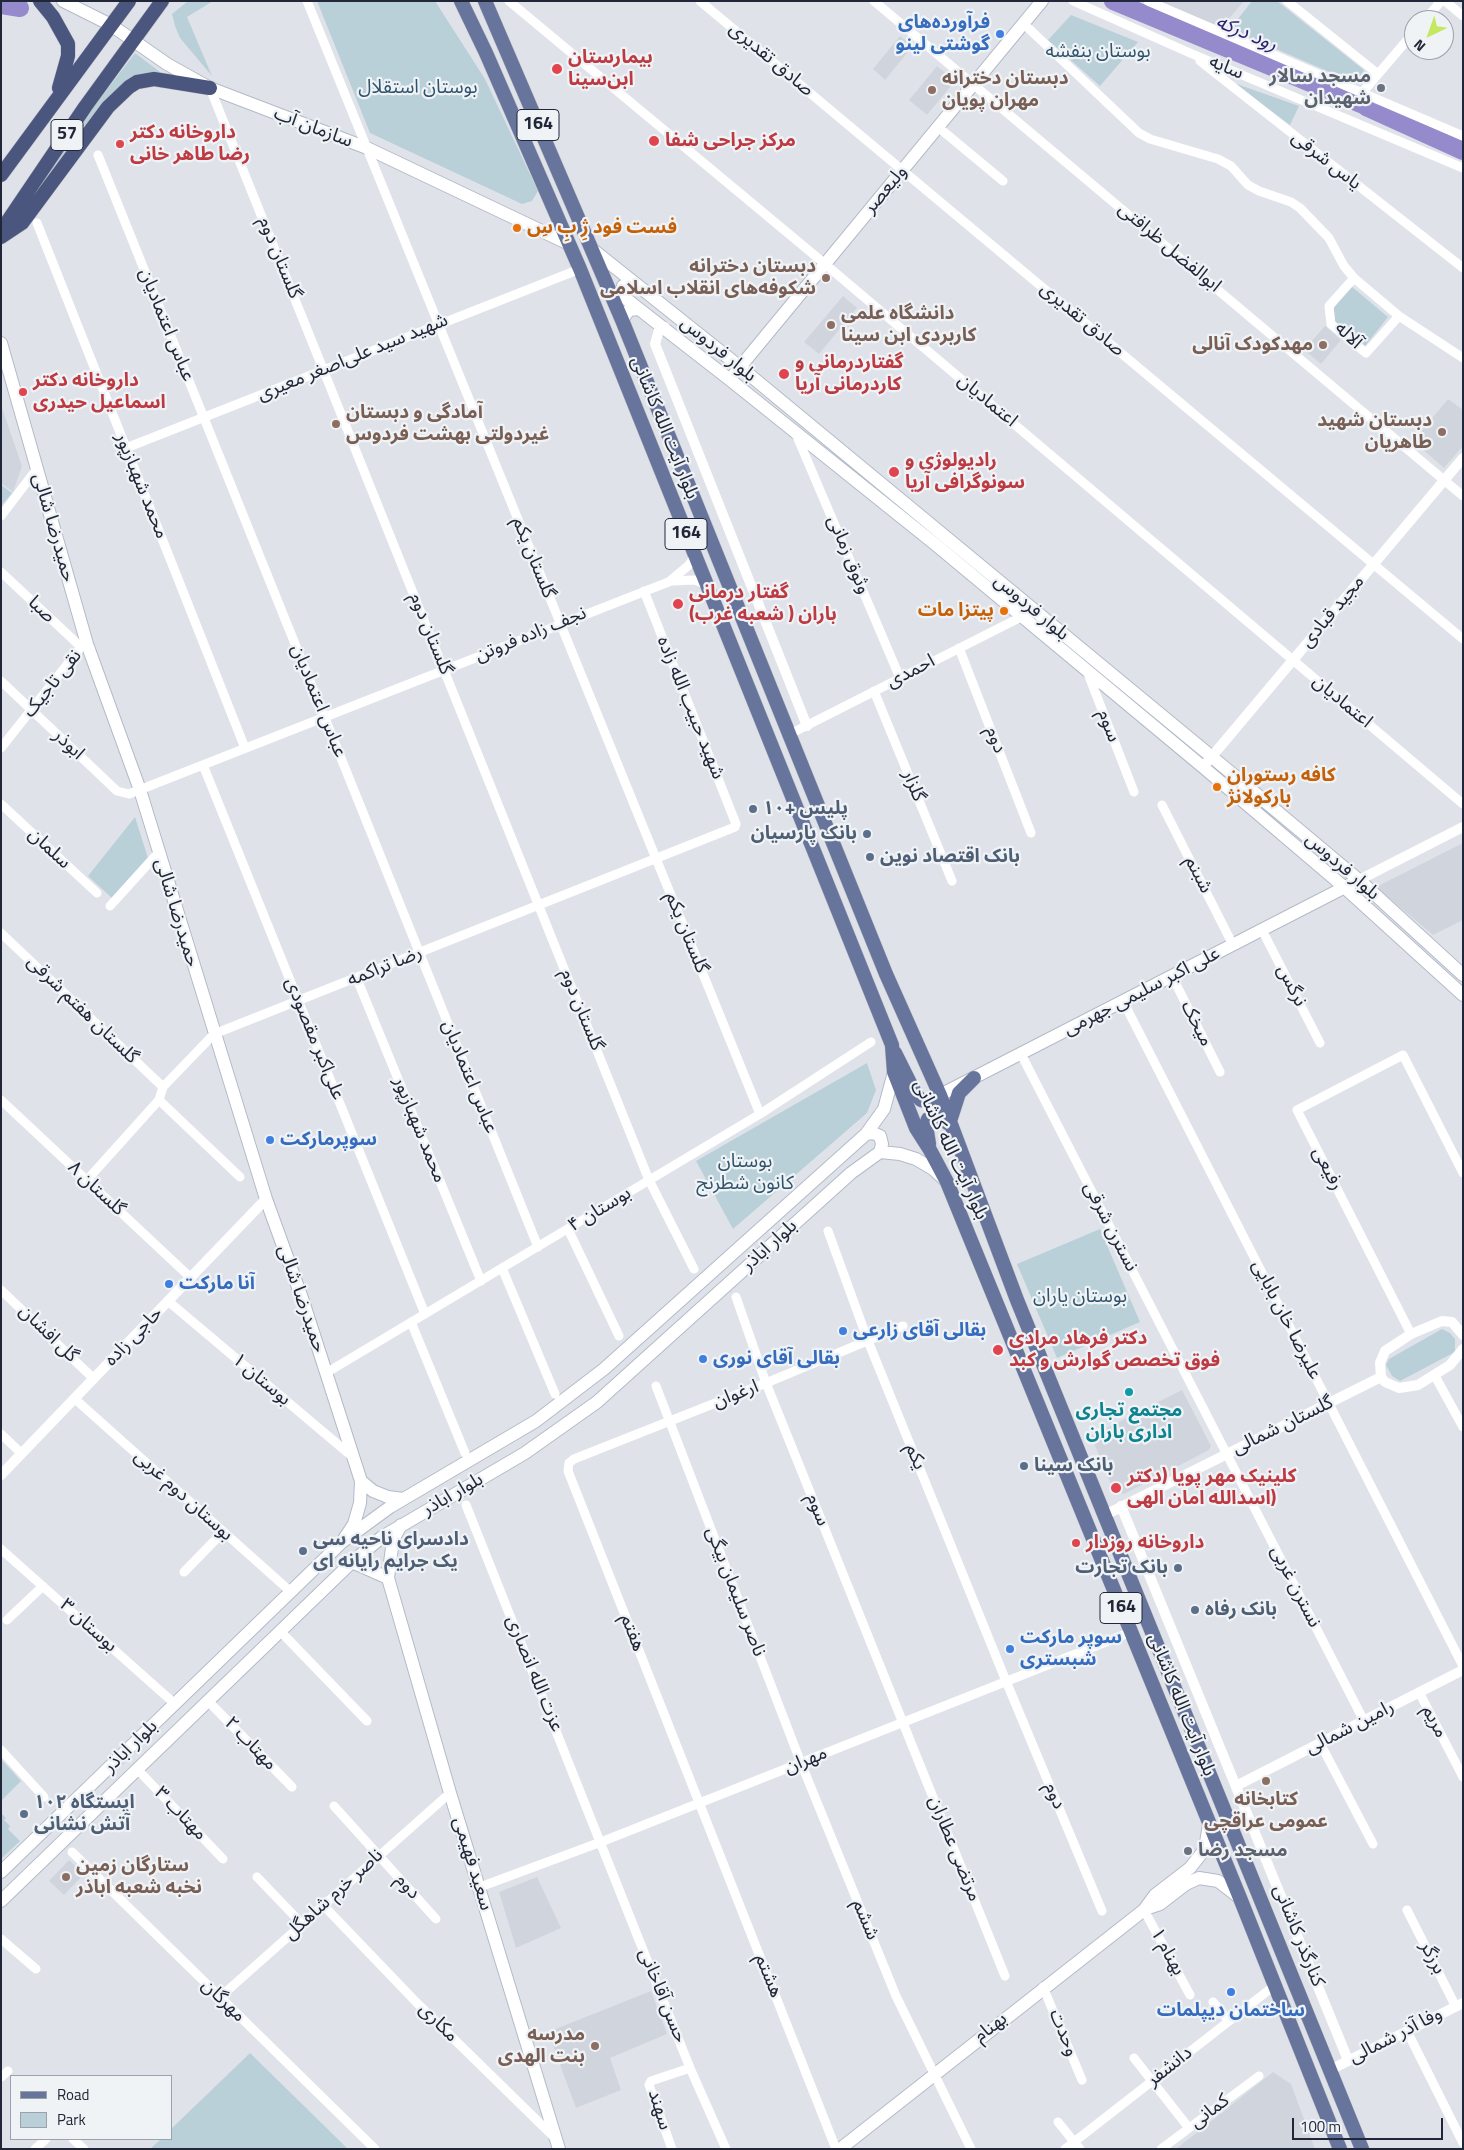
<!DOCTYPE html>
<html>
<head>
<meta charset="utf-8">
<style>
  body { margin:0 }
  #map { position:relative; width:1464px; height:2150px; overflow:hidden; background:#dfe3e9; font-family:"Titillium Web",sans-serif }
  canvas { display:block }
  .frame { position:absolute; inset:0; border:2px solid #212738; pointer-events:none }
  .legend { position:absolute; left:10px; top:2075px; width:162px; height:65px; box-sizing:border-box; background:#eff3f6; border:1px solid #9da1aa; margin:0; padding:6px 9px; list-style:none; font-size:15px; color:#212738 }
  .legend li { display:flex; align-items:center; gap:10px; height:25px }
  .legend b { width:25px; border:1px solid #9da1aa }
  .north { position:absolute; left:1404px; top:10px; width:50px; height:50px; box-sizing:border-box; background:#eff3f6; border:1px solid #9da1aa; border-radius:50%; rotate:222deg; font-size:14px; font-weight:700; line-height:20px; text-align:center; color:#212738 }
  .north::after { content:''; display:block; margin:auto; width:18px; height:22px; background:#c4e85f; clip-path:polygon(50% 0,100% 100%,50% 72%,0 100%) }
  .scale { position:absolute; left:1292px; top:2118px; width:151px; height:22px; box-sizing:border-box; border:2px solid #212738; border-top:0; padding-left:6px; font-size:15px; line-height:18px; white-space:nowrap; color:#212738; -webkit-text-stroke:4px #eff3f6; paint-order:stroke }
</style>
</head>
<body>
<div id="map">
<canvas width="1464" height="2150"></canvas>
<div class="frame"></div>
<ul class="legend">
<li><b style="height:6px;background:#67749c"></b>Road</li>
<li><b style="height:14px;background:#b9d0d9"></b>Park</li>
</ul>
<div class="north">N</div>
<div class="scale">100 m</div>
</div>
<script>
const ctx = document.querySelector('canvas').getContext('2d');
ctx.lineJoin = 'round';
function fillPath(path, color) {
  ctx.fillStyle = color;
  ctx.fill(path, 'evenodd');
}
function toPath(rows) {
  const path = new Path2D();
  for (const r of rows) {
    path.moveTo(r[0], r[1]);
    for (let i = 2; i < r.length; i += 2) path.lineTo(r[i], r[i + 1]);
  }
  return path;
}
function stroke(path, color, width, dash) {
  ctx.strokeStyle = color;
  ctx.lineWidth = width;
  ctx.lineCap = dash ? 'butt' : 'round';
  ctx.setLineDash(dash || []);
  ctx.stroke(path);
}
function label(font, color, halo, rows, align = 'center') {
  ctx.font = font + ' "Titillium Web","Noto Sans Arabic",sans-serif';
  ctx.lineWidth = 4.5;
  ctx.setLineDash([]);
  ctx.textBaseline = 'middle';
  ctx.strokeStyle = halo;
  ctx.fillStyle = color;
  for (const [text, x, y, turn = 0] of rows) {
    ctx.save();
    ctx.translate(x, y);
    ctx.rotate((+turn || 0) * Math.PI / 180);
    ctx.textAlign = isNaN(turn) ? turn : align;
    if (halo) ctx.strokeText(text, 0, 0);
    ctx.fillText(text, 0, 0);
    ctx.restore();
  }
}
fillPath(toPath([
  [1157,1,1244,1,1221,28],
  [900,36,913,46,885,80,873,69],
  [937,66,955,81,927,115,909,100],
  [843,296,857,308,819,354,804,342],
  [1325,326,1341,340,1321,364,1304,350],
  [1448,399,1463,410,1463,446,1444,468,1413,441],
  [1,405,22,466,13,492,1,483],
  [1463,843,1463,920,1433,935,1376,887],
  [1182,1390,1211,1446,1209,1450,1124,1494,1113,1489,1091,1436],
  [69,1860,84,1874,64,1895,49,1881],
  [537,1877,561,1928,516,1948,499,1892],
  [651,1991,667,2034,610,2058,621,2090,576,2108,548,2032],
  [1273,2072,1291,2084,1315,2149,1176,2149]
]), '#d0d5dd');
fillPath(toPath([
  [188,1,213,1,187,17,212,76,180,38,175,26,172,14],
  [317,1,435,1,485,79,538,191,532,201,522,204,370,133],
  [1252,1,1277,1,1364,70,1357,84,1230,29],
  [1071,15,1138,42,1100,86,1048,40],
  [135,53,168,78,141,77,122,84,71,153,8,229,80,125],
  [1234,83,1299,106,1290,125],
  [1351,286,1388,317,1365,346,1333,321,1333,309],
  [1,485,12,493,1,506],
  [135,817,148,858,112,898,88,876],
  [867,1063,876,1090,867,1113,733,1229,696,1161],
  [1100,1229,1140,1322,1057,1358,1017,1264],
  [1442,1329,1450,1333,1455,1339,1455,1352,1400,1381,1392,1376,1386,1365,1389,1359],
  [1,1759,21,1781,1,1801],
  [1,1813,6,1818,4,1820,10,1826,8,1829,20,1841,1,1859],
  [250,2053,348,2149,150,2149,161,2139,171,2139,171,2129]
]), '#b9d0d9');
stroke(toPath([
  [1113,1,1363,105],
  [1,5,20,8],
  [1366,107,1463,151]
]), '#958acb', 18);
const secondary = toPath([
  [63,1,111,25,167,64,210,88,367,148,569,244],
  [592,249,740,367,1212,757,1359,880,1463,975],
  [634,283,623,286,622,292,625,298,639,309],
  [622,320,629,310,639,309,729,379,935,544,1203,767,1344,887,1463,995],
  [1,343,87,644,140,790,266,1199,303,1301,361,1481,360,1503,354,1524,342,1542],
  [735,373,1042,1],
  [940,1095,1351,884],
  [866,1134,873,1133,880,1136,882,1144,880,1152],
  [880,1152,900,1154,916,1159,933,1169,945,1180],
  [361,1481,373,1491,388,1497,403,1499],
  [401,1525,393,1540,388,1578,450,1793,559,2149],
  [352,1562,388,1578],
  [1,1872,342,1542,390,1507,536,1421,604,1369,866,1134,884,1109,894,1072],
  [1,1901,352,1562,382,1537,525,1453,597,1402,851,1173,880,1152],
  [1145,1909,1160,1904,1186,1884,1199,1878,1218,1881,1240,1898],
  [840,2149,1144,1910,1155,1895,1190,1868,1205,1849,1209,1824]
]);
const primary = toPath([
  [461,1,486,53,580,269,892,1045,894,1072,916,1128,930,1150,947,1182,1240,1898,1340,2149],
  [485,1,622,320,886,974,940,1095,1017,1300,1362,2149],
  [895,1053,916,1095,921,1100,927,1101,940,1095],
  [929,1144,926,1125,928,1119,937,1116,949,1124,959,1093,974,1078]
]);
const trunk = toPath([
  [40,1,53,17,68,44,68,56,59,88],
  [1,175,129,1],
  [1,231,85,107,162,1],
  [1,237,22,223,108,107,129,87,137,82,154,79,210,88]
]);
stroke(secondary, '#b3bbc8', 14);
stroke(primary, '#bcbec3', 15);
stroke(trunk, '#bcbec3', 15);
stroke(toPath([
  [307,1,760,1114],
  [509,1,825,264,1463,804],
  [700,1,1463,639],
  [874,1,1463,496],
  [1073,1,1190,53,1463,168],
  [1148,1,1463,136],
  [1287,1,1378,74],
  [1445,1,1463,16],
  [1425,20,1441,1],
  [1024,24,1139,133,1150,139,1218,159,1231,166,1248,185,1259,191,1291,202,1300,208,1329,238,1344,266,1354,278,1399,316,1463,358],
  [1200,61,1463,268],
  [210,88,649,1180,694,1269],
  [1362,93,1414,32],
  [938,127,1003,181],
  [98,155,538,1247],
  [37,223,245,748],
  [1354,278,1329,306,1331,324,1366,353,1399,316],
  [796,434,900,678],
  [126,448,580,269],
  [1,516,36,470],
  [1,572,81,647],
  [671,580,689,565,695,555],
  [959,648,1031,833],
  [1087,671,1134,792],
  [1,681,117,791,129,794,671,581,695,580,707,585],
  [874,691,952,881],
  [790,734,1021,617,1024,613],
  [1,748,81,647,87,644],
  [203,765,425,1314],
  [1,804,97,893],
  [1162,805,1233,945],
  [110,906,158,853],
  [1262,930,1320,1043],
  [1,933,163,1087],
  [1172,976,1220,1072],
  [357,979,481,1281],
  [1123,1001,1463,1666],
  [1021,1054,1364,1721],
  [1,1100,191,1278],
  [159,1100,240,1177],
  [87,1180,159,1100,163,1087,214,1034,735,827,736,824,644,591],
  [568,1229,619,1336],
  [828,1231,868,1341,1006,1681,1102,1911],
  [502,1268,555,1394],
  [1,1290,94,1379],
  [736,1297,766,1383,1005,1976],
  [168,1301,354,1458],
  [411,1322,465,1453],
  [1411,1334,1297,1110,1403,1055,1463,1173],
  [326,1373,760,1114,871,1042],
  [1435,1376,1463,1427],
  [656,1386,801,1763,896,1996,971,2149],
  [75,1399,291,1592],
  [1,1434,22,1454],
  [466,1505,690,2068,726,2149],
  [1,1549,175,1704],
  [184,1572,223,1532],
  [7,1620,43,1586],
  [280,1631,367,1721],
  [1419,1692,1463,1777],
  [208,1701,292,1787],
  [1320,1743,1373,1844],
  [1,1750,44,1797],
  [137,1769,223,1859],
  [334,1806,436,1919],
  [72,1852,375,2149],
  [257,1877,302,1924],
  [480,1887,601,1842,1131,1632],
  [323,1905,416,2002,554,2137],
  [1144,1910,1190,1995],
  [1407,1910,1456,2007],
  [1,1939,36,1969],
  [1043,1987,1082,2080],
  [219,1998,450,1793],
  [1213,2002,1229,2021],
  [1407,2031,1463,2143],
  [1134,2058,1189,2128],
  [1,2077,8,2071],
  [1058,2122,1080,2149],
  [73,2139,84,2149],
  [35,2149,46,2139],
  [672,2149,649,2085,651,2081,690,2068],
  [836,2149,568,1471,569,1463,574,1459,766,1383,903,1326],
  [1065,2149,1274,1986],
  [1161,2149,1259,2076]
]), '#fff', 9);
stroke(toPath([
  [665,327,659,330,655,344,807,726],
  [1203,767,1463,458],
  [1359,880,1463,827],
  [1463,1335,1452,1322,1442,1321,1411,1334,1385,1351,1380,1363,1381,1377,1385,1382,1399,1388,1418,1385,1450,1365,1463,1349],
  [1,1475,266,1199],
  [1121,1506,1348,2060],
  [1105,1515,1381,1377],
  [1236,1786,1463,1670],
  [1330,2070,1463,2003]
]), '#fff', 10);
stroke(secondary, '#fff', 12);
stroke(primary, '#67749c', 14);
stroke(trunk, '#4b567f', 14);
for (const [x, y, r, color] of [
  [1000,34,5,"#3f7fe0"],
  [557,69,6,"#e0444e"],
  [1381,88,5,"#6b7280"],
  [932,90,5,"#8d6e63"],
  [654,141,6,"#e0444e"],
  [120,144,5,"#e0444e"],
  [517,228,5,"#e8710a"],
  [826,278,5,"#8d6e63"],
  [831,325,5,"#8d6e63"],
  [1323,345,5,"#8d6e63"],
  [784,374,6,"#e0444e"],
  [23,392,5,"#e0444e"],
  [336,424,5,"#8d6e63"],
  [1442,432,5,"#8d6e63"],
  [894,472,6,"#e0444e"],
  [678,604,6,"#e0444e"],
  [1004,611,5,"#e8710a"],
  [1217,787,5,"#e8710a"],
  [753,809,5,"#5c6f8a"],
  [867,834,5,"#5c6f8a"],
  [870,857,5,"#5c6f8a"],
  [270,1140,5,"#3f7fe0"],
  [169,1284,5,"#3f7fe0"],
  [843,1331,5,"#3f7fe0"],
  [998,1350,6,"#e0444e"],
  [703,1359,5,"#3f7fe0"],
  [1129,1392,5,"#0f9aa8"],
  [1024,1466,5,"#5c6f8a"],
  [1116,1488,6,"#e0444e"],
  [1076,1543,5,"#e0444e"],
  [303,1551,5,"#5c6f8a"],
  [1178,1568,5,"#5c6f8a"],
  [1195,1610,5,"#5c6f8a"],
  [1010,1649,5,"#3f7fe0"],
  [1266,1781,5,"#8d6e63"],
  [24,1814,5,"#5c6f8a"],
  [1188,1851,5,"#6b7280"],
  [66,1877,5,"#8d6e63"],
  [1231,1992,5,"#3f7fe0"],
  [595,2046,5,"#8d6e63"]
]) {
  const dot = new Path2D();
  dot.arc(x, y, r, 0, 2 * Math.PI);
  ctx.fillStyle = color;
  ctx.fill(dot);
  stroke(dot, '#eff3f6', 2);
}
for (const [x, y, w] of [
  [538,125,42],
  [67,135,32],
  [686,534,42],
  [1121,1608,42]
]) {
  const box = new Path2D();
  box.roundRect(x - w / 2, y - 15.5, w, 31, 4);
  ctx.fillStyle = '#eff3f6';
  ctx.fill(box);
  stroke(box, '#212738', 1);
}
label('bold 18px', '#212738', null, [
  ["164",538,125],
  ["57",67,135],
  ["164",686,534],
  ["164",1121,1608]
]);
label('bold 19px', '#366cbe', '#eff3f6', [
  ["فرآورده‌های",990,23,"right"],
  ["گوشتی لینو",990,45,"right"],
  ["سوپرمارکت",280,1140],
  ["آنا مارکت",179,1284],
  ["بقالی آقای زارعی",853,1331],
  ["بقالی آقای نوری",713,1359],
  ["سوپر مارکت",1020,1638],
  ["شبستری",1020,1660],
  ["ساختمان دیپلمات",1231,2011,"center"]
], 'left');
label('19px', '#2f536c', '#eff3f6', [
  ["بوستان بنفشه",1098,52],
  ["بوستان استقلال",418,88],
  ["بوستان",745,1162],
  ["کانون شطرنج",745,1184],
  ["بوستان یاران",1080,1297]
]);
label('bold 19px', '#be3a42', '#eff3f6', [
  ["بیمارستان",568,58],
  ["ابن‌سینا",568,80],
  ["داروخانه دکتر",130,133],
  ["رضا طاهر خانی",130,155],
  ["مرکز جراحی شفا",665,141],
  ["گفتاردرمانی و",795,363],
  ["کاردرمانی آریا",795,385],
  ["داروخانه دکتر",33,381],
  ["اسماعیل حیدری",33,403],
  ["رادیولوژی و",905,461],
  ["سونوگرافی آریا",905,483],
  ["گفتار درمانی",689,593],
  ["باران ( شعبه غرب)",689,615],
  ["دکتر فرهاد مرادی",1009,1339],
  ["فوق تخصص گوارش و کبد",1009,1361],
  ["کلینیک مهر پویا (دکتر",1127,1477],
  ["اسدالله امان الهی)",1127,1499],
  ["داروخانه روزدار",1086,1543]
], 'left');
label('19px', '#212738', '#eff3f6', [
  ["صادق تقدیری",771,60,40],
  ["سایه",1226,68,23],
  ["سازمان آب",313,128,21],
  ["یاس شرقی",1326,161,38],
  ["ولیعصر",886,190,-50],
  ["ابوالفضل ظرافتی",1169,248,40],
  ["گلستان دوم",279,258,68],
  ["صادق تقدیری",1082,320,40],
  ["عباس اعتمادیان",166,325,68],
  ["آلاله",1348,336,43],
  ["بلوار فردوس",718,350,39],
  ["شهید سید علی‌اصغر معیری",353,358,-22],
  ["اعتمادیان",987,401,40],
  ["بلوار آیت الله کاشانی",664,428,68],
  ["محمد شهبازپور",141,486,68],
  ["حمیدرضا شالی",53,528,74],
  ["وثوق زمانی",848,555,67],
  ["گلستان یکم",533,558,68],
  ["بلوار فردوس",1031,608,40],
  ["صبا",41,610,43],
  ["مجید قبادی",1333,612,-50],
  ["گلستان دوم",430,634,68],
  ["نجف زاده فروتن",531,635,-22],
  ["احمدی",911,672,-27],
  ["نقی تاجیک",53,684,-51],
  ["عباس اعتمادیان",318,701,68],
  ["اعتمادیان",1342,702,40],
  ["شهید حبیب الله زاده",690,708,68],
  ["سوم",1108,726,69],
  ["دوم",995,740,69],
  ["ابوذر",68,745,43],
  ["گلزار",913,786,68],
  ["سلمان",49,849,43],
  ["بلوار فردوس",1342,867,41],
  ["شبنم",1198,875,63],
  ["حمیدرضا شالی",176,913,73],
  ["گلستان یکم",686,933,68],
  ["رضا تراکمه",385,967,-22],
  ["نرگس",1291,986,63],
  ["علی اکبر سلیمی جهرمی",1142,992,-27],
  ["گلستان هفتم شرقی",82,1010,44],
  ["گلستان دوم",581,1010,68],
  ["میخک",1196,1024,63],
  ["علی‌اکبر مقصودی",314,1039,68],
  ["عباس اعتمادیان",469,1077,68],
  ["محمد شهبازپور",419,1130,68],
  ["بلوار آیت الله کاشانی",950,1150,65],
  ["رفیعی",1327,1169,63],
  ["گلستان ٨",96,1189,43],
  ["بوستان ۴",600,1210,-31],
  ["نسترن شرقی",1110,1227,63],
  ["بلوار اباذر",770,1246,-42],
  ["حمیدرضا شالی",301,1299,71],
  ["علیرضا خان بابایی",1286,1320,63],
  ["گل افشان",48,1334,44],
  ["حاجی زاده",134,1337,-46],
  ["بوستان ۱",261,1380,40],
  ["ارغوان",736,1395,-21],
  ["گلستان شمالی",1283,1426,-26],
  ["یکم",915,1457,68],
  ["بلوار اباذر",453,1495,-30],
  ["بوستان دوم غربی",183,1496,42],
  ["سوم",817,1510,68],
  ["نسترن غربی",1295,1587,63],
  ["ناصر سلیمان بیگی",735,1592,69],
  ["بوستان ۳",88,1626,42],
  ["هفتم",632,1633,69],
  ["عزت الله انصاری",534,1674,68],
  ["بلوار آیت الله کاشانی",1181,1705,68],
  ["مریم",1434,1722,63],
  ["رامین شمالی",1350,1728,-27],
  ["مهتاب ۲",250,1744,46],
  ["بلوار اباذر",131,1747,-44],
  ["مهران",806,1761,-22],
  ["دوم",1054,1796,67],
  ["مهتاب ۳",180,1814,46],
  ["مرتضی عطاران",954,1849,68],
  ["سعید فهیمی",472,1864,73],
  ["دوم",407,1887,48],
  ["ناصر خرم شاهگل",334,1895,-42],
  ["ششم",865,1920,68],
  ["کنارگذر کاشانی",1298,1936,68],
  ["بهنام ۱",1167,1952,61],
  ["برزگر",1432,1958,63],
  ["هشتم",768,1976,68],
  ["حسن آقاخانی",662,1996,68],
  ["مهرگان",223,2001,44],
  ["مکاری",438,2023,45],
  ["بهنام",991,2028,-38],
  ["وحدت",1063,2033,68],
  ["وفا آذر شمالی",1396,2036,-27],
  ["دانشفر",1170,2067,-38],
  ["سهند",659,2110,73],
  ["کمانی",1210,2112,-37]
]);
label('bold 19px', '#5b616d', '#eff3f6', [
  ["مسجد سالار",1371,77],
  ["شهیدان",1371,99],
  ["مسجد رضا",1198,1851,"left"]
], 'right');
label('bold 19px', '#785e54', '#eff3f6', [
  ["دبستان دخترانه",942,79],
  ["مهران پويان",942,101],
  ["دبستان دخترانه",816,267,"right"],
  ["شکوفه‌های انقلاب اسلامی",816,289,"right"],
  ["دانشگاه علمی",841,314],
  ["کاربردی ابن سینا",841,336],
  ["مهدکودک آنالی",1313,345,"right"],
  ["آمادگی و دبستان",346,413],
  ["غیردولتی بهشت فردوس",346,435],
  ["دبستان شهید",1432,421,"right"],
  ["طاهریان",1432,443,"right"],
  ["کتابخانه",1266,1800,"center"],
  ["عمومی عراقچی",1266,1822,"center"],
  ["ستارگان زمین",76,1866],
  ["نخبه شعبه اباذر",76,1888],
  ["مدرسه",585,2035,"right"],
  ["بنت الهدی",585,2057,"right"]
], 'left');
label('bold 19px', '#c56008', '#eff3f6', [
  ["فست فود ژِ بِ سِ",527,228],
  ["پیتزا مات",994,611,"right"],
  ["کافه رستوران",1227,776],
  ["بارکولانژ",1227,798]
], 'left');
label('bold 19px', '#4e5e75', '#eff3f6', [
  ["پلیس +۱۰",763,809],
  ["بانک پارسیان",857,834,"right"],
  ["بانک اقتصاد نوین",880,857],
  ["بانک سینا",1034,1466],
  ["دادسرای ناحیه سی",313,1540],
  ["یک جرایم رایانه ای",313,1562],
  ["بانک تجارت",1168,1568,"right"],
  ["بانک رفاه",1205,1610],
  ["ایستگاه ۱۰۲",34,1803],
  ["آتش نشانی",34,1825]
], 'left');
label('bold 19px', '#0d838f', '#eff3f6', [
  ["مجتمع تجاری",1129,1411],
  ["اداری باران",1129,1433]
]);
label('italic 20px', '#2e206f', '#eff3f6', [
  ["رود درکه",1246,34,23]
]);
</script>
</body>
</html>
